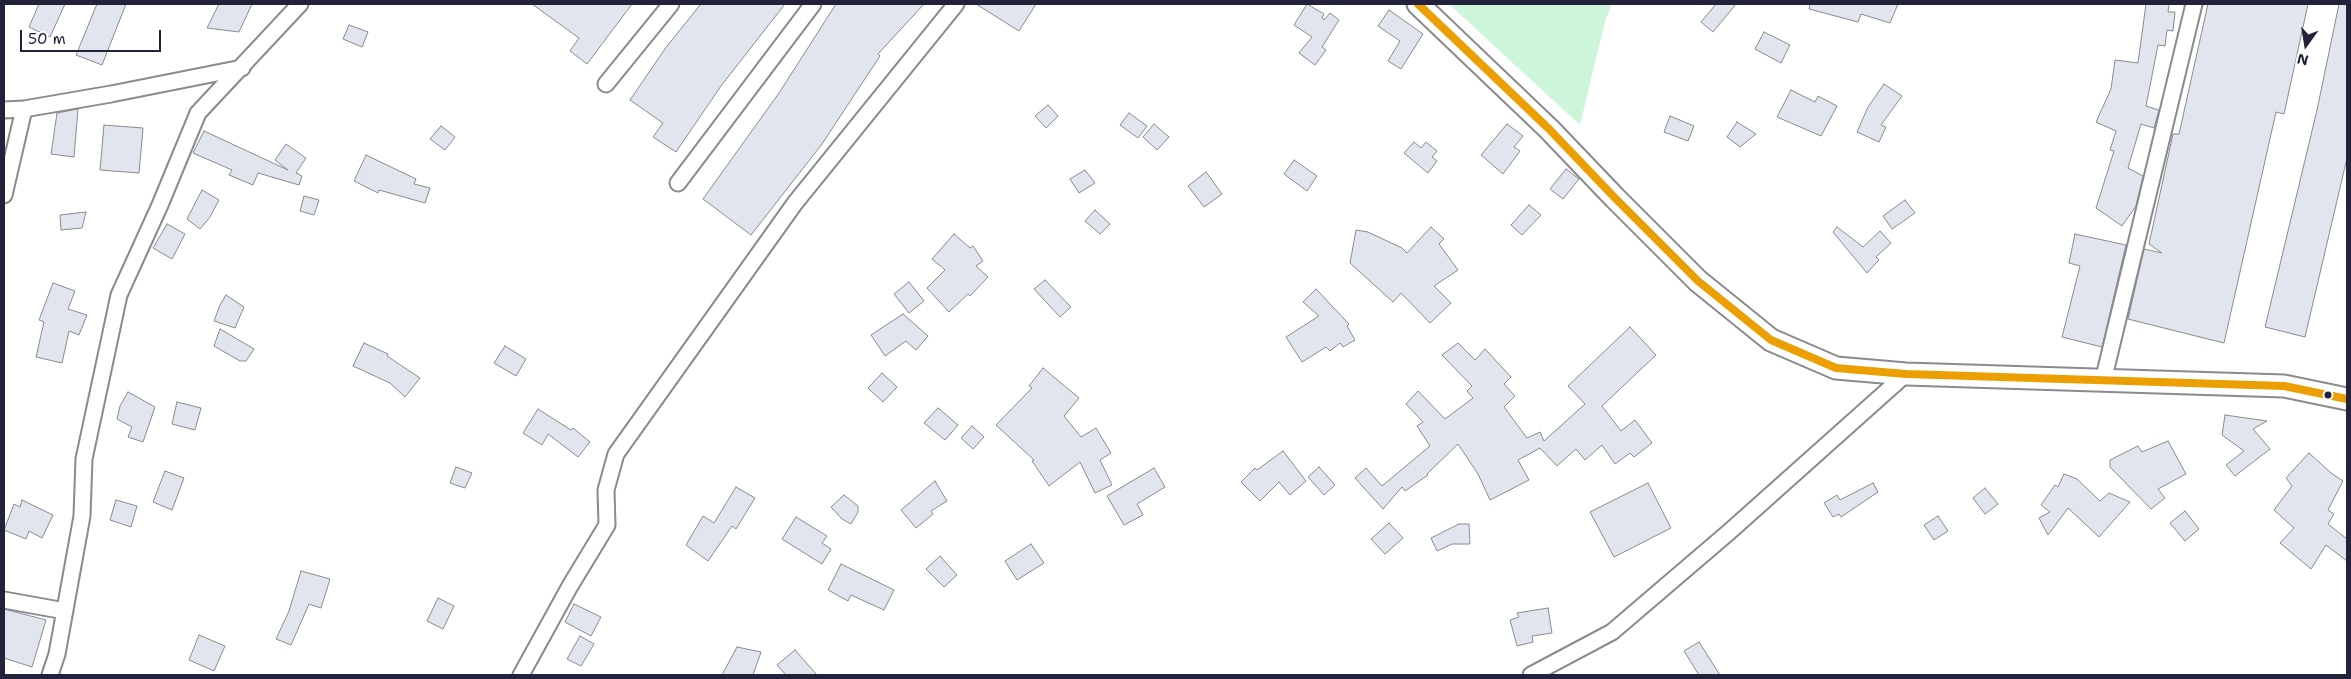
<!DOCTYPE html>
<html>
<head>
<meta charset="utf-8">
<style>
  body { margin:0 }
  #map { position:relative; width:2351px; height:679px; overflow:hidden; background:#fff; font-family:"Shantell Sans",sans-serif }
  canvas { display:block }
  .frame { position:absolute; inset:0; border:5px solid #22223b; pointer-events:none }
  .north { position:absolute; left:2281px; top:20px; width:50px; height:50px; -webkit-text-stroke:4px #fff; paint-order:stroke; rotate:193deg; font-size:14px; font-weight:700; line-height:20px; text-align:center; color:#22223b }
  .north::after { content:''; display:block; margin:auto; width:18px; height:22px; background:#22223b; clip-path:polygon(50% 0,100% 100%,50% 72%,0 100%) }
  .scale { position:absolute; left:20px; top:30px; width:141px; height:22px; box-sizing:border-box; border:2px solid #22223b; border-top:0; padding-left:6px; font-size:15px; line-height:18px; white-space:nowrap; color:#22223b; -webkit-text-stroke:4px #fff; paint-order:stroke }
</style>
</head>
<body>
<div id="map">
<canvas width="2351" height="679"></canvas>
<div class="frame"></div>
<div class="north">N</div>
<div class="scale">50 m</div>
</div>
<script>
const ctx = document.querySelector('canvas').getContext('2d');
ctx.lineJoin = 'round';
function fillPath(path, color) {
  ctx.fillStyle = color;
  ctx.fill(path, 'evenodd');
}
function toPath(rows) {
  const path = new Path2D();
  for (const r of rows) {
    path.moveTo(r[0], r[1]);
    for (let i = 2; i < r.length; i += 2) path.lineTo(r[i], r[i + 1]);
  }
  return path;
}
function stroke(path, color, width, dash) {
  ctx.strokeStyle = color;
  ctx.lineWidth = width;
  ctx.lineCap = dash ? 'butt' : 'round';
  ctx.setLineDash(dash || []);
  ctx.stroke(path);
}
fillPath(toPath([
  [1449,4,1612,4,1605,21,1580,125]
]), '#cdf5d9');
const building = toPath([
  [39,4,65,4,50,37,29,27,39,4],
  [97,4,126,4,102,65,76,55,97,4],
  [219,4,252,4,239,32,207,28,219,4],
  [532,4,632,4,587,64,570,51,579,38,532,4],
  [701,4,785,4,721,86,676,152,653,137,663,123,630,100,667,46,701,4],
  [836,4,924,4,878,54,880,56,822,144,751,235,703,199,779,93,836,4],
  [976,4,1036,4,1019,31,976,4],
  [1307,4,1324,14,1322,18,1324,20,1330,13,1339,20,1322,47,1326,50,1315,65,1299,53,1312,37,1294,25,1307,4],
  [1716,4,1736,4,1713,32,1701,22,1716,4],
  [1810,4,1898,4,1890,23,1861,14,1858,22,1809,9,1810,4],
  [2146,4,2169,4,2168,12,2175,12,2173,31,2167,30,2165,46,2158,45,2146,106,2159,110,2154,128,2141,124,2128,168,2143,176,2136,206,2122,226,2096,208,2114,151,2110,150,2116,131,2096,122,2111,89,2115,60,2138,63,2146,4],
  [2208,4,2308,4,2284,114,2276,112,2224,343,2128,319,2144,249,2162,253,2149,244,2173,134,2179,134,2208,4],
  [2339,4,2347,4,2347,158,2305,337,2265,327,2317,110,2339,4],
  [1389,10,1423,34,1401,69,1388,61,1400,41,1378,26,1389,10],
  [349,25,368,32,362,47,343,39,349,25],
  [1764,32,1790,45,1781,63,1755,49,1764,32],
  [1884,84,1902,96,1881,125,1886,127,1879,142,1857,132,1868,107,1884,84],
  [1791,90,1815,102,1818,96,1837,106,1821,136,1777,117,1791,90],
  [1048,105,1058,116,1046,128,1035,116,1048,105],
  [78,109,74,157,51,154,57,113,78,109],
  [1129,113,1147,126,1138,138,1120,125,1129,113],
  [1670,116,1694,126,1688,141,1664,132,1670,116],
  [1737,122,1756,134,1740,147,1727,137,1737,122],
  [1154,124,1169,137,1157,150,1143,137,1154,124],
  [1507,124,1523,136,1514,147,1520,151,1503,174,1481,155,1507,124],
  [104,125,143,128,139,173,100,170,104,125],
  [441,126,455,137,445,150,430,139,441,126],
  [204,131,288,170,275,160,286,144,306,158,296,173,302,176,299,185,258,173,253,185,229,175,232,170,193,153,204,131],
  [1414,142,1421,148,1426,142,1437,151,1432,157,1437,161,1428,173,1404,153,1414,142],
  [366,155,416,179,414,184,430,188,425,203,379,190,378,193,354,181,366,155],
  [1294,160,1317,176,1307,191,1284,174,1294,160],
  [1566,169,1579,179,1563,199,1550,189,1566,169],
  [1085,170,1095,183,1079,193,1070,179,1085,170],
  [1206,172,1222,194,1204,207,1188,186,1206,172],
  [202,190,219,200,210,217,200,229,187,219,202,190],
  [304,196,319,200,314,215,300,211,304,196],
  [1905,200,1915,213,1892,229,1883,216,1905,200],
  [1529,205,1541,215,1522,235,1511,225,1529,205],
  [1095,210,1110,224,1100,234,1085,221,1095,210],
  [86,212,82,228,61,230,60,215,86,212],
  [167,224,185,234,172,259,153,248,167,224],
  [1431,227,1444,239,1439,244,1458,270,1434,286,1451,303,1430,323,1401,293,1393,302,1350,263,1356,230,1368,232,1402,248,1407,253,1431,227],
  [1837,227,1863,247,1880,231,1891,243,1876,257,1879,260,1867,273,1833,232,1837,227],
  [954,234,970,248,973,246,983,261,976,266,988,277,970,296,968,294,949,312,927,288,945,270,932,259,954,234],
  [2075,234,2126,245,2102,347,2062,337,2080,266,2069,263,2075,234],
  [1045,280,1071,307,1060,317,1034,289,1045,280],
  [909,282,924,301,909,313,894,294,909,282],
  [53,283,75,291,68,309,87,315,79,335,69,331,62,363,36,357,44,322,39,320,53,283],
  [1316,289,1349,324,1347,326,1355,340,1343,347,1340,343,1330,351,1326,347,1302,362,1286,337,1319,316,1303,302,1316,289],
  [226,295,244,307,235,328,214,321,220,305,226,295],
  [903,314,928,336,916,350,906,341,885,356,871,335,903,314],
  [1630,327,1656,355,1602,406,1621,431,1635,420,1652,443,1634,457,1630,453,1615,464,1602,445,1585,460,1576,449,1557,466,1540,448,1518,460,1529,480,1490,500,1478,474,1458,444,1427,474,1428,475,1405,491,1402,487,1383,509,1355,478,1366,468,1382,486,1430,446,1417,426,1423,422,1406,404,1418,391,1445,419,1473,398,1467,391,1472,386,1442,355,1458,343,1475,360,1485,349,1511,377,1504,384,1515,396,1504,407,1527,438,1540,432,1544,441,1585,404,1568,386,1630,327],
  [220,329,254,349,246,361,240,361,214,346,220,329],
  [364,343,388,354,387,356,420,378,405,397,390,383,353,366,364,343],
  [505,346,526,359,516,376,494,363,505,346],
  [1043,368,1079,398,1064,416,1081,437,1096,428,1111,453,1100,460,1112,485,1095,493,1080,462,1049,486,1032,461,1034,460,996,425,1032,388,1029,386,1043,368],
  [882,373,897,387,883,402,868,388,882,373],
  [128,392,155,407,143,442,128,437,132,427,117,419,120,406,128,392],
  [177,402,201,408,195,430,172,424,177,402],
  [938,408,958,425,945,440,924,423,938,408],
  [538,409,571,430,573,428,590,442,578,457,548,434,542,445,523,433,538,409],
  [2225,415,2267,421,2253,429,2270,449,2235,476,2226,465,2244,451,2222,435,2225,415],
  [972,426,984,437,973,449,961,438,972,426],
  [2168,441,2186,474,2158,489,2165,498,2151,509,2110,467,2110,460,2138,446,2142,452,2168,441],
  [1283,451,1306,481,1290,495,1279,482,1260,501,1241,482,1255,468,1257,470,1283,451],
  [2309,453,2331,473,2343,481,2328,510,2334,514,2328,524,2347,539,2347,561,2326,545,2311,569,2280,543,2294,528,2274,510,2292,486,2286,478,2309,453],
  [456,467,472,473,465,488,450,483,456,467],
  [1319,467,1335,485,1324,495,1308,477,1319,467],
  [1154,468,1165,487,1137,504,1143,515,1124,525,1107,496,1154,468],
  [165,471,184,478,172,510,153,502,165,471],
  [2064,474,2077,479,2100,501,2109,493,2130,502,2099,537,2068,508,2048,535,2039,518,2050,512,2041,505,2055,485,2058,487,2064,474],
  [935,481,947,501,931,511,933,514,916,528,901,510,935,481],
  [1648,483,1671,528,1614,557,1590,512,1648,483],
  [1873,483,1878,492,1841,517,1839,514,1833,517,1824,503,1837,495,1840,500,1873,483],
  [736,487,755,498,736,529,732,526,708,561,686,545,703,516,714,523,736,487],
  [1985,488,1998,504,1985,514,1973,498,1985,488],
  [844,495,858,506,858,512,851,524,842,519,831,507,844,495],
  [22,500,53,515,42,538,29,531,26,539,4,530,14,504,20,507,22,500],
  [116,500,137,506,131,527,110,520,116,500],
  [2185,511,2199,529,2185,541,2170,523,2185,511],
  [1938,516,1948,531,1934,540,1924,525,1938,516],
  [796,517,827,536,822,543,831,549,822,564,782,539,796,517],
  [1389,523,1403,538,1385,554,1371,539,1389,523],
  [1459,524,1469,524,1470,544,1452,544,1437,551,1431,538,1459,524],
  [1031,544,1044,563,1017,580,1005,561,1031,544],
  [940,556,957,575,944,587,926,569,940,556],
  [841,564,894,590,884,610,851,595,848,601,828,590,841,564],
  [301,571,330,579,321,608,309,604,291,645,276,639,289,611,301,571],
  [438,598,454,606,443,629,427,621,438,598],
  [574,604,601,617,591,636,565,622,574,604],
  [1548,608,1552,633,1532,636,1533,642,1517,646,1510,620,1519,617,1517,613,1548,608],
  [4,609,46,620,32,667,4,658,4,609],
  [199,635,225,646,214,671,189,660,199,635],
  [580,636,594,644,581,666,567,659,580,636],
  [1699,642,1720,675,1699,675,1684,651,1699,642],
  [737,647,761,652,753,675,722,675,737,647],
  [795,650,817,675,786,675,777,665,795,650]
]);
fillPath(building, '#e1e6ee');
stroke(building, '#8a8a8f', 1);
const street = toPath([
  [606,84,671,4],
  [4,110,24,109,111,94,242,68],
  [678,183,813,4],
  [4,195,24,109],
  [2103,381,2194,4],
  [4,600,65,611],
  [50,675,57,654,82,516,84,459,119,295,160,205,198,113,300,4],
  [521,675,570,586,607,525,606,490,616,454,795,203,956,4],
  [1531,675,1612,632,1729,532,1906,374]
]);
const secondary = toPath([
  [1418,4,1549,129,1615,198,1698,281,1771,340,1836,368,1906,374,2284,386,2347,399]
]);
stroke(street, '#8a8a8f', 19);
stroke(secondary, '#8a8a8f', 25);
stroke(street, '#fff', 15);
stroke(secondary, '#fff', 21);
stroke(toPath([
  [1418,4,1549,129,1615,198,1698,281,1771,340,1836,368,1906,374,2284,386,2347,399]
]), '#ec9f03', 8);
for (const [x, y, r, color] of [
  [2328,395,4.5,"#22223b"]
]) {
  const dot = new Path2D();
  dot.arc(x, y, r, 0, 2 * Math.PI);
  ctx.fillStyle = color;
  ctx.fill(dot);
  stroke(dot, '#fff', 2);
}
</script>
</body>
</html>
